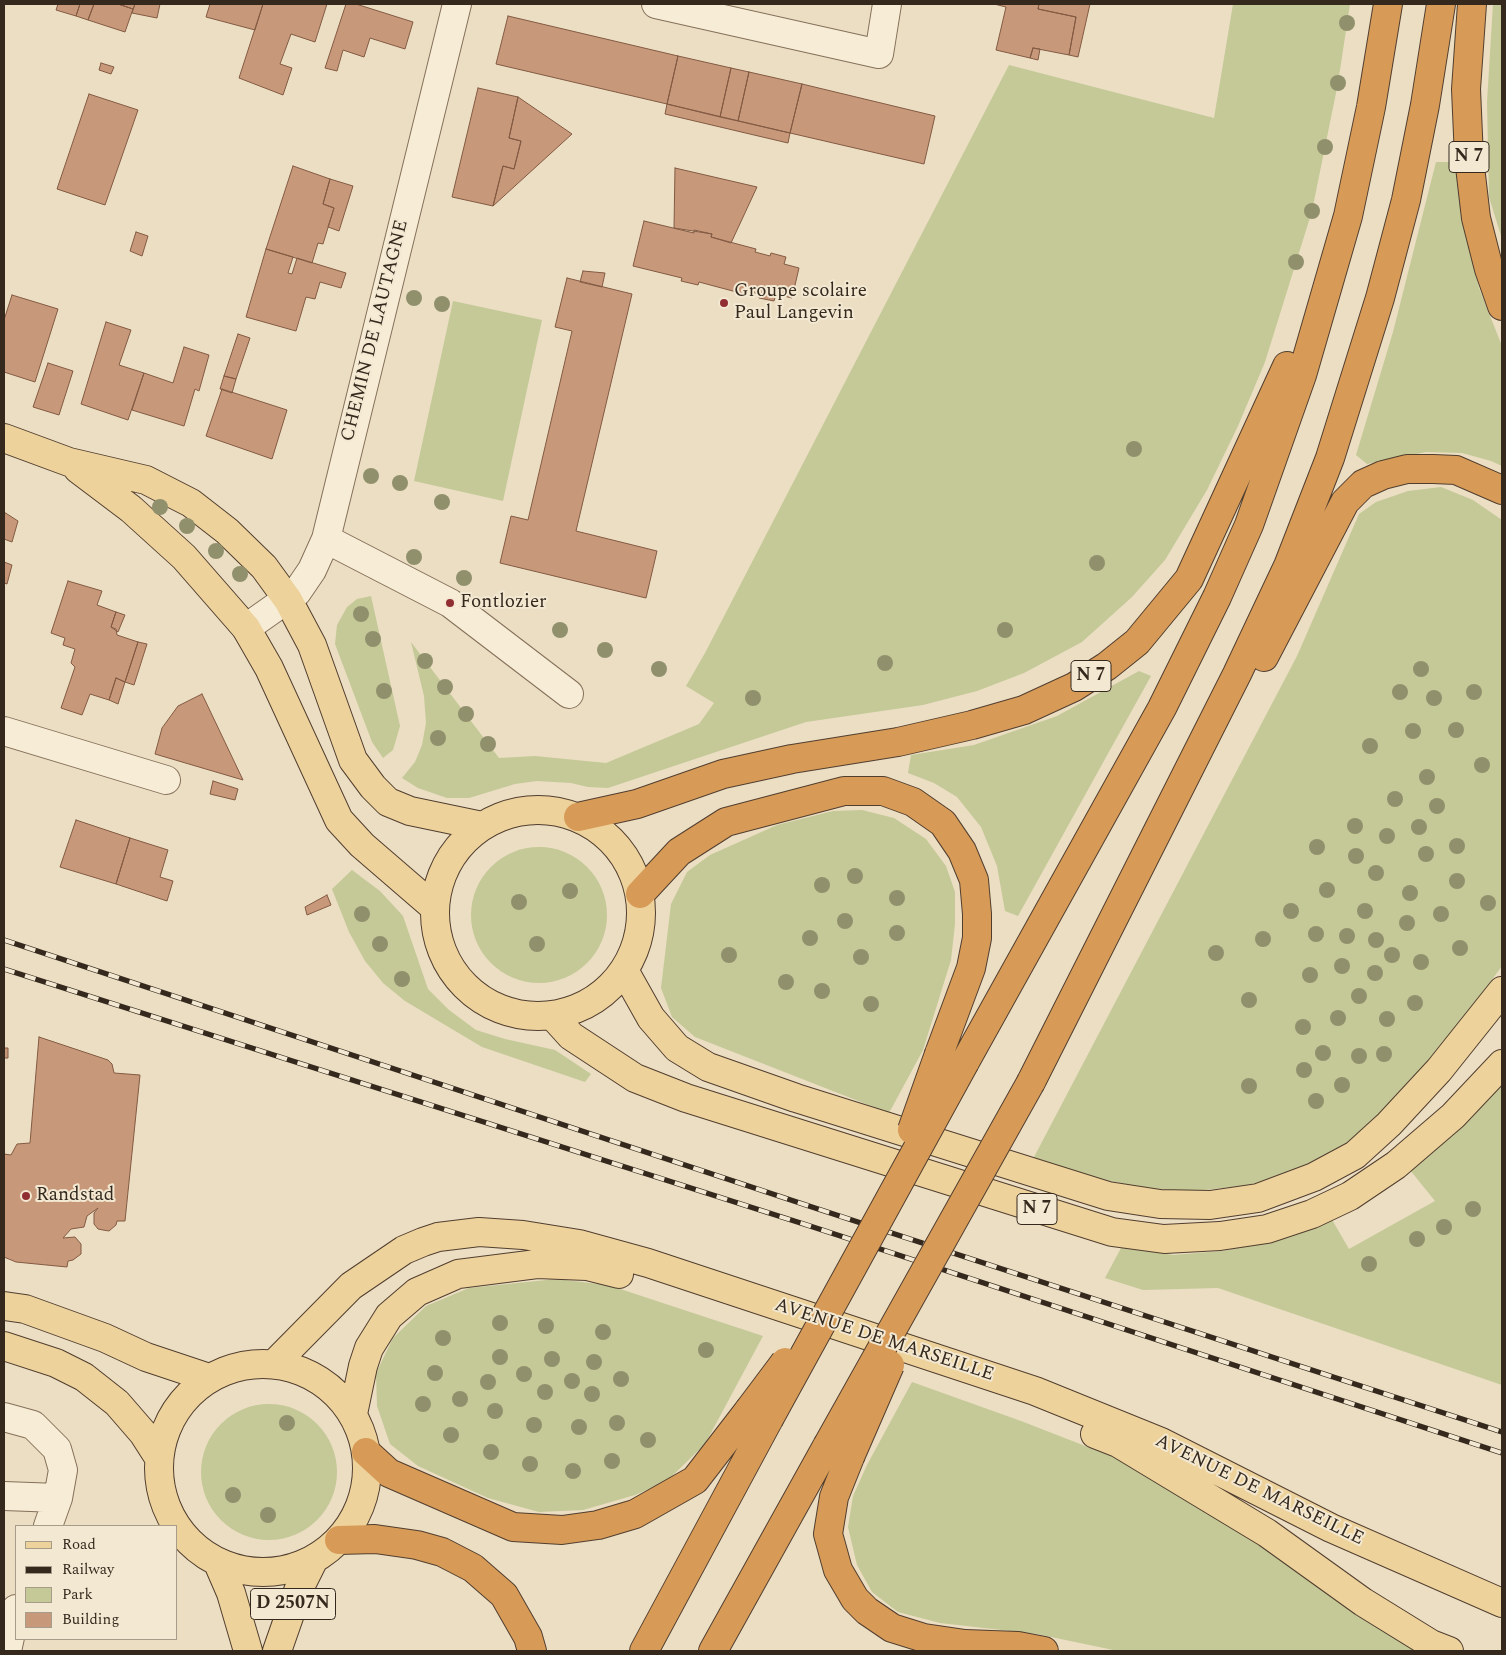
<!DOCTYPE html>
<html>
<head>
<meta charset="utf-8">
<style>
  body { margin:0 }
  #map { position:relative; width:1506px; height:1655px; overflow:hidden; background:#ebdec3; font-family:Spectral,serif }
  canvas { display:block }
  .frame { position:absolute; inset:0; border:5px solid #35291e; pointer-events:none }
  .legend { position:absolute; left:15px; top:1525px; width:162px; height:115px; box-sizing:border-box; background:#f3e9d2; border:1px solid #a79c8a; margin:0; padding:6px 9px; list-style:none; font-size:15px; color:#35291e }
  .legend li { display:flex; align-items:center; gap:10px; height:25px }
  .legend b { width:25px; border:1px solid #a79c8a }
</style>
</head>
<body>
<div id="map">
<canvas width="1506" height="1655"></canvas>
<div class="frame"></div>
<ul class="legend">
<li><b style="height:6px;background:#edd29c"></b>Road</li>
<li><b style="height:6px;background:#35291e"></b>Railway</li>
<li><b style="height:14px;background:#c4c997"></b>Park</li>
<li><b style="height:14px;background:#c8987a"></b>Building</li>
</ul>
</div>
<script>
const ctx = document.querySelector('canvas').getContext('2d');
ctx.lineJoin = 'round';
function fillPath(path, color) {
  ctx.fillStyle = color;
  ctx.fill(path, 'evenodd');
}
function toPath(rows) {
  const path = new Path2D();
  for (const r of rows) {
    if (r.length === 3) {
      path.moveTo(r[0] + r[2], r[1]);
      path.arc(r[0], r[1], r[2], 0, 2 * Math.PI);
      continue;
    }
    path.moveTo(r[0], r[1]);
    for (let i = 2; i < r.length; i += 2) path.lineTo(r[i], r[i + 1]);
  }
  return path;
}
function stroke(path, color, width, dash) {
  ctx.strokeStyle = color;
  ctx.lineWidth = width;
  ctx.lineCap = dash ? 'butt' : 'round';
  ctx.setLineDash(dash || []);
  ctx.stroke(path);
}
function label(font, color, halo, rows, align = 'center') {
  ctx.font = font + ' Spectral,serif';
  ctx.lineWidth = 4;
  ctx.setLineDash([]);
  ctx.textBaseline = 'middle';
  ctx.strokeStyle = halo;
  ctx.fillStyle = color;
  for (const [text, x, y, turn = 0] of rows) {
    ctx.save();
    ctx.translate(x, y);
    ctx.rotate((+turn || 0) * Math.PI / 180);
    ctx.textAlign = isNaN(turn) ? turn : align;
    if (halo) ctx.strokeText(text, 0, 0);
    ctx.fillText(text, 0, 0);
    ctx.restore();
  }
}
fillPath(toPath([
  [1233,4,1350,4,1338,83,1312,211,1265,362,1238,426,1207,490,1165,560,1132,597,1082,642,1024,673,977,691,923,705,806,722,608,788,588,787,571,783,537,781,515,784,469,798,447,798,418,788,402,778,415,762,422,745,426,723,424,696,411,642,499,758,535,756,606,763,699,724,714,703,686,686,705,653,1009,65,1214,118],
  [1493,4,1502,4,1502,239,1489,197,1487,102],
  [1436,162,1455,162,1462,214,1479,288,1502,346,1502,466,1491,461,1462,453,1426,452,1367,464,1356,455,1393,332],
  [453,301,542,320,503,501,414,481],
  [1441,487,1473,500,1502,520,1502,966,1414,1085,1368,1132,1327,1158,1290,1176,1243,1186,1194,1191,1151,1189,1104,1180,1033,1159,1297,656,1359,514,1376,502,1408,491],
  [371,596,400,726,393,750,383,758,372,742,335,644,337,625,347,607,357,599],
  [1139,671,1151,676,1018,916,1005,911,997,866,981,827,957,797,934,783,908,773,911,755,974,745,1057,716],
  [862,810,894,818,926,839,946,866,955,892,955,924,951,960,923,1050,889,1113,695,1037,672,1017,661,988,671,904,687,872,710,855,777,825,833,811],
  [539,915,68],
  [352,870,380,891,403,916,428,989,449,1010,476,1030,505,1039,555,1050,591,1074,585,1082,482,1047,405,1001,383,983,365,961,349,932,332,889],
  [1502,1084,1502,1385,1218,1288,1143,1290,1105,1278,1122,1246,1173,1255,1222,1251,1279,1239,1331,1218,1349,1249,1435,1201,1410,1170],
  [556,1279,608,1285,763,1336,705,1444,667,1481,635,1495,583,1510,539,1512,488,1498,418,1466,390,1444,377,1406,376,1373,393,1338,426,1306,469,1288],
  [912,1382,1021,1421,1116,1458,1202,1505,1419,1651,1118,1651,1037,1634,940,1623,898,1612,872,1592,857,1565,848,1527,853,1496,867,1465],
  [269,1472,68]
]), '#c4c997');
const building = toPath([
  [58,4,80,4,76,16,56,10,58,4],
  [80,4,94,4,88,20,76,16,80,4],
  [94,4,118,4,133,9,125,32,88,20,94,4],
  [118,4,135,4,133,9,118,4],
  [135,4,160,4,157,18,132,13,135,4],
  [210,4,263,4,255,30,206,17,210,4],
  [263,4,327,4,315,42,291,34,280,64,292,68,283,95,239,78,263,4],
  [346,4,356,4,413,22,405,49,370,38,364,57,343,50,337,71,325,68,346,4],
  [994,4,1039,4,1038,9,1076,17,1069,55,1033,48,1030,58,996,50,1006,7,994,4],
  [1039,4,1090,4,1078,57,1069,55,1076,17,1038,9,1039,4],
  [508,16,678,56,667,104,496,64,508,16],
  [1033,48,1040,49,1038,60,1030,58,1033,48],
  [678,56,731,68,720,117,667,104,678,56],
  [101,63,114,67,111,74,99,70,101,63],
  [731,68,749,72,738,121,720,117,731,68],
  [749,72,802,84,790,133,738,121,749,72],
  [802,84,935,116,924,164,790,133,802,84],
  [478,88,518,97,509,138,521,141,514,169,503,166,493,206,452,197,478,88],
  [89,94,138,110,105,205,57,189,89,94],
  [518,97,572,134,493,206,503,166,514,169,521,141,509,138,518,97],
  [667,104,790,133,788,143,665,114,667,104],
  [293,166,330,179,323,204,334,208,323,244,318,243,312,263,266,249,293,166],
  [675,168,757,187,731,243,711,237,712,234,674,228,675,168],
  [330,179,353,186,339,231,328,227,334,208,323,204,330,179],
  [644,221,694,233,694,230,712,234,711,237,756,249,755,252,770,256,771,253,786,257,784,264,799,268,792,298,776,294,774,301,759,298,760,294,745,291,744,294,699,282,698,285,681,281,682,278,633,266,644,221],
  [136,232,148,236,142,256,130,251,136,232],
  [266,249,293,257,288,273,292,274,297,258,346,273,341,288,320,282,315,299,306,297,296,331,246,317,266,249],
  [583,271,605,273,602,287,580,282,583,271],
  [567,278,632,294,576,531,657,551,646,598,500,563,511,516,528,520,572,331,555,327,567,278],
  [12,295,58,309,35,382,4,372,4,320,12,295],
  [106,322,131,330,119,365,144,373,128,420,81,404,106,322],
  [238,334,250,338,236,379,224,376,238,334],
  [184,347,209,355,199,391,195,389,184,426,132,410,144,373,173,383,184,347],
  [48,363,73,371,59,415,33,407,48,363],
  [224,376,236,379,232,393,220,389,224,376],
  [222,389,287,410,272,459,206,436,222,389],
  [4,512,18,521,12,542,4,539,4,512],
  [4,562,12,565,7,584,4,583,4,562],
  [68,581,102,591,97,605,116,612,111,627,116,629,117,635,138,642,125,682,116,678,109,700,90,694,82,715,61,708,75,667,71,663,75,649,63,645,65,638,51,633,68,581],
  [116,612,125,615,118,632,111,627,116,612],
  [138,642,147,644,134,685,125,682,138,642],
  [116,678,125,682,118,704,109,700,116,678],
  [202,694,243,780,155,754,162,728,178,706,202,694],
  [213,781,238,789,235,800,210,794,213,781],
  [76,820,130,838,116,884,60,867,76,820],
  [130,838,168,850,160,877,173,881,167,901,116,884,130,838],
  [327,895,331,905,307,915,305,907,327,895],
  [39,1037,108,1060,112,1064,114,1073,140,1075,125,1221,117,1221,116,1225,109,1231,103,1230,98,1229,94,1224,94,1213,98,1208,87,1216,84,1227,71,1229,63,1238,75,1237,81,1244,81,1254,73,1260,68,1261,67,1267,16,1262,4,1257,4,1154,11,1155,17,1144,30,1143,39,1037],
  [4,1048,8,1048,8,1058,4,1058,4,1048]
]);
fillPath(building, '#c8987a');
stroke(building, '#825a42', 1);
const minor = toPath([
  [656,4,879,54,887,4],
  [326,539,450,603,569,694],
  [246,628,297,592,312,570,326,539,457,4],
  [4,731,166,780],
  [4,1417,33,1425,57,1449,63,1470,58,1498,48,1526],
  [4,1496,58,1498],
  [7,1651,16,1609]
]);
const major = toPath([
  [4,438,69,462,146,480,191,503,227,531,264,567,288,600,312,645,353,760,373,787,388,802,410,811,482,826],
  [78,469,131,509,184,557,246,628,269,668,339,820,362,845,435,908],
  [538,913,103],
  [624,970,651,1018,677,1048,708,1067,796,1098,1108,1196,1160,1204,1210,1205,1258,1198,1314,1177,1355,1155,1389,1124,1439,1070,1502,991],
  [552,1015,571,1036,635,1078,686,1098,1112,1232,1164,1239,1220,1236,1267,1229,1312,1214,1350,1196,1396,1165,1453,1116,1502,1064],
  [4,1306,25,1309,105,1338,146,1357,209,1378],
  [4,1346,56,1363,84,1377,117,1403,143,1433,159,1458],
  [274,1364,351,1286,404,1250,423,1242,438,1237,479,1232,523,1235,579,1244,648,1263,1035,1391,1161,1442,1331,1528,1502,1603],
  [263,1468,104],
  [353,1414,363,1366,369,1348,389,1316,417,1292,458,1274,537,1264,587,1266,619,1274],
  [1095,1434,1118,1443,1267,1533,1363,1602,1431,1644,1449,1651],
  [218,1563,231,1593,248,1651],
  [277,1651,298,1591,314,1559]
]);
const highway = toPath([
  [1472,4,1466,89,1469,158,1476,218,1489,269,1502,306],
  [1264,657,1345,502,1363,484,1383,475,1407,469,1433,469,1456,470,1502,490],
  [578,817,637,804,723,774,792,759,898,742,972,725,1024,710,1074,687,1107,666,1137,642,1189,579,1287,366],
  [640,894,679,852,726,822,844,791,883,791,913,802,943,823,962,851,974,880,977,914,977,938,971,968,939,1054],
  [965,1062,1162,708,1217,597,1249,525,1302,375,1348,216,1371,107,1388,4],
  [1031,1082,1237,674,1288,566,1330,458,1380,298,1406,200,1425,105,1441,4],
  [366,1452,389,1473,513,1527,562,1530,598,1525,635,1514,695,1480,749,1410],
  [850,1457,834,1497,828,1534,838,1570,855,1599,867,1611,892,1628,924,1638,965,1644,1018,1646,1044,1651],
  [339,1540,375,1539,417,1545,442,1552,473,1568,504,1595,528,1637,532,1651],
  [644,1651,769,1419],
  [713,1651,827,1446]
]);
stroke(minor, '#85705b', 30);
stroke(major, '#523e2f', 30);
stroke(highway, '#523e2f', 30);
stroke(minor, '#f7ecd5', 28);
stroke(major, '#edd29c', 28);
stroke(highway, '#d79b57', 28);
const rail = toPath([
  [4,940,815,1208,1502,1432],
  [4,969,810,1226,1502,1453]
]);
stroke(rail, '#35291e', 5.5);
stroke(rail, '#f3e9d2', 4, [11]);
const highwayBridge = toPath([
  [912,1130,939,1054],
  [749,1410,785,1362],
  [769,1419,965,1062],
  [827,1446,1031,1082],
  [850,1457,890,1365]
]);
stroke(highwayBridge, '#523e2f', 30, []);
stroke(highwayBridge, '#d79b57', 28);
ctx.fillStyle = '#91906d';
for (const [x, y] of [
  [1347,23],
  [1338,83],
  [1325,147],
  [1312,211],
  [1296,262],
  [414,298],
  [442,304],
  [1134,449],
  [371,476],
  [400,483],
  [442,502],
  [160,507],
  [187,526],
  [216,551],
  [414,557],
  [1097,563],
  [240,574],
  [464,578],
  [361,614],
  [560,630],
  [1005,630],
  [373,639],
  [605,650],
  [425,661],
  [885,663],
  [659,669],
  [1421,669],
  [445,687],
  [384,691],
  [1400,692],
  [1474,692],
  [753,698],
  [1434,698],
  [466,714],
  [1456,730],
  [1413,731],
  [438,738],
  [488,744],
  [1370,746],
  [1482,765],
  [1427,777],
  [1395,799],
  [1437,806],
  [1355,826],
  [1419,827],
  [1387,836],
  [1457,846],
  [1317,847],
  [1426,854],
  [1356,856],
  [1376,873],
  [855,876],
  [1457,881],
  [822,885],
  [1327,890],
  [570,891],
  [1410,893],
  [897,898],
  [519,902],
  [1488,903],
  [1291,911],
  [1365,911],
  [362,914],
  [1441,914],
  [845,921],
  [1407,923],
  [897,933],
  [1316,934],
  [1347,936],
  [810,938],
  [1263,939],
  [1376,940],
  [380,944],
  [537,944],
  [1460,948],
  [1216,953],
  [729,955],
  [1392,955],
  [861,957],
  [1421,962],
  [1342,966],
  [1375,973],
  [1310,975],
  [402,979],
  [786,982],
  [822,991],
  [1359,996],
  [1249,1000],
  [1415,1003],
  [871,1004],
  [1338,1018],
  [1387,1019],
  [1303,1027],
  [1323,1053],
  [1384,1054],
  [1359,1056],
  [1304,1070],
  [1342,1085],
  [1249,1086],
  [1316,1101],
  [1473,1209],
  [1444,1227],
  [1417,1239],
  [1369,1264],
  [500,1323],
  [546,1326],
  [603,1332],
  [443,1338],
  [706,1350],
  [500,1357],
  [552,1359],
  [594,1362],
  [435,1373],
  [524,1374],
  [621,1379],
  [572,1381],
  [488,1382],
  [545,1392],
  [592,1394],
  [460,1399],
  [423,1404],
  [495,1411],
  [287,1423],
  [617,1423],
  [534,1425],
  [579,1427],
  [451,1435],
  [648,1440],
  [491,1452],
  [612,1461],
  [530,1464],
  [573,1471],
  [233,1495],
  [268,1515]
]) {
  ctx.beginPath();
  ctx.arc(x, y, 8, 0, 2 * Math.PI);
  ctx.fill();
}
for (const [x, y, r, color] of [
  [724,303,5,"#902e31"],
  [450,603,5,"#902e31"],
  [26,1196,5,"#902e31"]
]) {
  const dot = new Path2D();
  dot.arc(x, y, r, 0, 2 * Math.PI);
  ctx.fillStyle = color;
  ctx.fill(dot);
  stroke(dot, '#f3e9d2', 2);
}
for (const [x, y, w] of [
  [1469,157,40],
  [1091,676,40],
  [1037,1209,40],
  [293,1604,85]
]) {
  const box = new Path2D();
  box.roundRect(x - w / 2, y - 15.5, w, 31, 4);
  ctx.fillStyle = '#f3e9d2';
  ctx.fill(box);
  stroke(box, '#35291e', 1);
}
label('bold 18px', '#35291e', null, [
  ["N 7",1469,157],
  ["N 7",1091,676],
  ["N 7",1037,1209],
  ["D 2507N",293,1604]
]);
label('19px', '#35291e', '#f3e9d2', [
  ["Groupe scolaire",734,292],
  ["Paul Langevin",734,314],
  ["Fontlozier",460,603],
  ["Randstad",36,1196]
], 'left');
label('19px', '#35291e', '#f3e9d2', [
  ["CHEMIN DE LAUTAGNE",376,331,-76],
  ["AVENUE DE MARSEILLE",884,1341,18],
  ["AVENUE DE MARSEILLE",1259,1491,26]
]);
</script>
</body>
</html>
